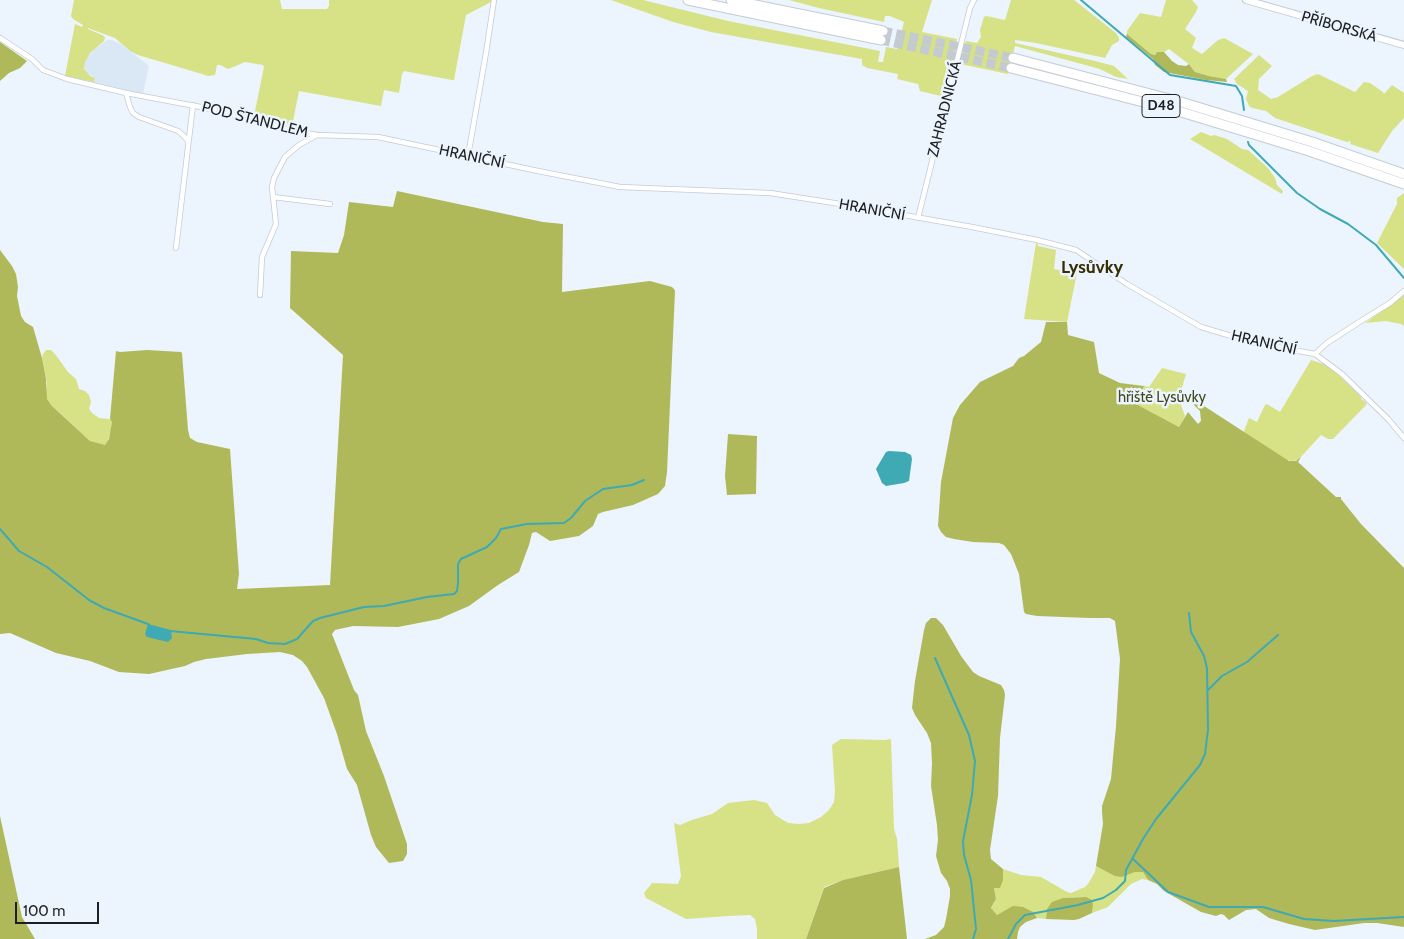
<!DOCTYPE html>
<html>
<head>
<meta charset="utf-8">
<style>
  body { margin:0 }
  #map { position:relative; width:1404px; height:939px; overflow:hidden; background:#ecf4fd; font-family:Cabin,sans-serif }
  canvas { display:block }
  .scale { position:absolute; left:15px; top:902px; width:84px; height:22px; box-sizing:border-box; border:2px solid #1d2023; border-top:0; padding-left:6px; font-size:15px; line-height:18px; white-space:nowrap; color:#1d2023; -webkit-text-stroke:4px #ecf4fd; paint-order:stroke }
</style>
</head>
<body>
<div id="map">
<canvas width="1404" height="939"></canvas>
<div class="scale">100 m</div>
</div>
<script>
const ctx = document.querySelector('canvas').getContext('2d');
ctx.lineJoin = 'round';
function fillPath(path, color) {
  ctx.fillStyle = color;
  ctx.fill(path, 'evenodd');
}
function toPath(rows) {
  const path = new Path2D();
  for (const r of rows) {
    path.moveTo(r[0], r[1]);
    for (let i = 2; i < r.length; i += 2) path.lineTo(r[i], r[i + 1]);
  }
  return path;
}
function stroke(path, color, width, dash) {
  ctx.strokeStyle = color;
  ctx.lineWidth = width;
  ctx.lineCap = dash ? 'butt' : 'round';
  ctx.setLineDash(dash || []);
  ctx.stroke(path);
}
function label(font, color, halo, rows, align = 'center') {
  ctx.font = font + ' Cabin,sans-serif';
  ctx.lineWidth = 5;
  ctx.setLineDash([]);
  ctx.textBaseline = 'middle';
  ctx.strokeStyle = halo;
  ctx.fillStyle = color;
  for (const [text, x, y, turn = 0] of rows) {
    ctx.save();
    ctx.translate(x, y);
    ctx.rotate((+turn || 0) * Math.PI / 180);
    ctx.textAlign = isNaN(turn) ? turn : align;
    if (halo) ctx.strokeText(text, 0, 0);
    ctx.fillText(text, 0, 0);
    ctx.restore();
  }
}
fillPath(toPath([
  [107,40,112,40,121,44,149,66,143,94,94,82,95,78,86,73,84,66,87,57,96,48]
]), '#dae8f6');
fillPath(toPath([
  [74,0,280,0,282,9,327,9,329,6,329,0,492,0,491,2,466,15,454,80,452,80,404,71,402,74,399,93,384,90,381,106,299,91,293,121,292,123,289,124,254,116,264,67,263,65,245,62,231,68,228,69,220,65,217,65,215,75,208,76,202,74,138,55,130,51,115,38,88,28,88,29,104,36,105,38,104,41,90,53,85,62,84,69,90,76,95,78,94,82,65,76,75,24,82,27,83,25,73,19,71,16],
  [611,0,643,0,728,21,880,51,878,62,883,62,886,47,897,49,904,22,890,16,885,16,884,22,819,8,789,0,932,0,922,32,957,39,945,97,920,91,918,84,897,79,898,74,867,68,862,65,862,59,711,32,673,22],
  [1011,0,1074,0,1116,33,1119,38,1119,41,1112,45,1105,58,1036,43,1015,40,1015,43,1095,61,1114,66,1128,79,1116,77,1100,69,1015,46,1008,74,960,64,966,41,977,43,981,37,980,30,984,17,986,16,1005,20],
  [1166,0,1192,0,1198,7,1196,12,1185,29,1196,38,1192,48,1202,54,1218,40,1224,38,1253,54,1226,79,1209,76,1195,72,1190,65,1169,49,1164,52,1157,52,1155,55,1151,54,1127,34,1127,31,1140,13,1161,17],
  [1259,55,1272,66,1259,79,1258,90,1271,99,1278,97,1312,76,1318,74,1355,92,1364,82,1370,83,1383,92,1384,94,1392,85,1404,93,1404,118,1392,131,1378,153,1350,144,1351,141,1347,142,1275,118,1266,111,1252,108,1249,106,1246,99,1248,91,1237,84,1234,79],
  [1201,132,1211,136,1214,135,1227,139,1242,149,1248,150,1268,168,1275,178,1277,185,1283,191,1282,194,1190,139],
  [1404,193,1404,269,1377,243,1397,204,1397,198],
  [1036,243,1038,244,1038,246,1056,250,1054,269,1077,273,1067,322,1024,319],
  [1404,295,1404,326,1401,324,1386,321,1365,323],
  [46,350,51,350,55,354,68,372,76,379,79,389,85,391,89,395,91,402,89,409,92,413,99,418,109,419,112,421,111,430,107,444,102,445,90,441,48,402,46,395,47,383,42,358,43,354],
  [1311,360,1327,365,1333,370,1360,395,1362,400,1365,401,1367,404,1333,439,1328,439,1321,435,1298,460,1292,461,1287,460,1246,434,1244,431,1249,418,1257,422,1265,405,1267,404,1280,412],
  [1162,368,1186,374,1180,394,1181,405,1185,416,1179,427,1136,404,1144,386,1149,387],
  [841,739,885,740,891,739,894,829,897,839,899,867,843,880,824,887,806,939,757,939,757,929,755,919,750,915,728,916,686,919,646,898,644,893,652,883,678,884,681,876,674,823,680,825,692,820,712,814,728,803,754,800,767,803,775,815,788,823,798,824,809,823,821,817,829,810,834,802,835,791,832,745],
  [1096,866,1122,877,1135,872,1143,872,1148,880,1142,879,1131,884,1108,907,1092,913,1093,906,1086,897,1063,898,1047,909,1046,919,1037,918,1033,912,1001,913,997,915,991,909,996,899,994,888,1003,880,1003,869,1021,875,1041,877,1067,892,1071,893,1085,887,1088,884,1095,872]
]), '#d7e185');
fillPath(toPath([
  [1127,34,1151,54,1155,55,1157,52,1164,52,1172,61,1178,65,1186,66,1189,64,1195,72,1209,76,1226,79,1227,82,1206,80,1164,72,1155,65,1153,59,1127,38,1126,36],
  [0,42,27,61,20,68,9,73,0,81],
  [397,191,543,222,563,224,562,292,650,281,672,287,674,289,675,291,667,472,665,486,658,494,633,505,603,512,598,514,593,526,579,536,550,541,536,532,532,533,529,545,519,572,498,585,469,606,439,619,398,627,353,626,335,630,332,634,354,690,358,695,366,731,384,776,407,844,407,854,403,861,389,863,376,847,371,835,357,785,347,769,337,734,324,698,307,667,302,661,293,655,280,652,247,654,206,659,194,662,185,666,149,674,119,672,90,661,56,653,10,633,0,634,0,250,12,266,16,274,18,287,17,296,21,316,25,322,33,327,42,358,46,379,47,399,51,405,90,441,105,445,109,439,112,422,110,419,116,351,120,352,147,350,181,352,182,353,188,430,190,438,197,442,230,449,239,574,237,589,330,585,343,355,290,308,291,251,338,253,344,235,349,202,393,207],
  [1046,322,1067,322,1068,335,1094,342,1099,373,1120,383,1144,386,1136,404,1179,427,1188,412,1198,424,1201,421,1200,411,1187,398,1187,395,1289,461,1296,461,1301,457,1298,462,1336,497,1341,497,1341,499,1361,524,1404,568,1404,927,1377,923,1364,923,1315,930,1289,924,1269,918,1256,909,1246,910,1229,920,1224,915,1221,914,1216,916,1201,912,1164,891,1157,884,1148,880,1143,872,1135,872,1122,877,1115,876,1096,866,1103,824,1102,812,1102,806,1111,779,1116,726,1120,659,1115,621,1110,618,1090,618,1037,616,1026,614,1024,612,1019,574,1011,554,1004,545,999,543,973,542,954,539,946,537,941,532,938,526,941,482,953,418,960,405,980,382,1013,366,1019,358,1024,356,1041,342],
  [728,434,757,436,756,494,727,495,725,476],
  [931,618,936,618,943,625,961,656,973,672,979,676,1001,685,1004,690,1005,695,1000,738,998,796,990,850,991,859,1003,869,1003,880,1000,888,994,888,996,899,991,908,997,915,1013,906,1023,907,1033,912,1037,918,1026,922,1020,927,1018,932,1017,939,925,939,936,935,944,927,946,919,950,896,950,889,947,881,941,873,936,856,938,840,937,825,931,786,932,763,931,743,927,733,915,715,912,708,915,681,924,630,926,623],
  [0,816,22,917,35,939,0,939],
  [899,867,907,939,806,939,824,888,843,880],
  [1086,897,1092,900,1093,906,1092,913,1079,919,1074,920,1046,919,1047,909,1052,902,1063,898]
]), '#afb959');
fillPath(toPath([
  [889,451,905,452,911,455,912,459,909,481,904,483,886,486,882,483,876,469,886,452],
  [148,624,171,630,172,638,168,642,147,637,145,634]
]), '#3fa9b4');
stroke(toPath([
  [1081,0,1170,75,1236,86,1242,96,1244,110],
  [1248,142,1249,145,1297,193,1320,209,1348,224,1376,245,1404,278],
  [0,529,19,551,47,567,89,600,104,608,148,624,149,625],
  [170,631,256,639,268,643,285,644,297,639,313,621,320,618,364,607,384,606,427,597,454,594,457,591,458,583,458,564,461,559,487,547,496,538,501,529,527,524,564,523,571,518,585,501,603,489,632,485,644,480],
  [935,658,969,735,975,761,972,795,963,841,964,855,971,880,976,929,973,939],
  [1208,690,1222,676,1247,662,1278,635],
  [1133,859,1168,892,1209,907,1263,907,1304,919,1334,921,1404,917],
  [1008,939,1016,924,1025,915,1078,905,1103,898,1116,890,1125,881,1126,870,1143,839,1156,819,1200,765,1205,754,1208,730,1207,668,1204,656,1191,632,1189,613]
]), '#3fa9b4', 2);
stroke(toPath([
  [883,31,1013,58],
  [881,40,1011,68]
]), '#c3cad1', 9, [9, 4.5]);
const minor = toPath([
  [0,38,32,59,43,70,67,79,126,93,206,108,295,131,317,135,378,137,538,171,620,187,770,193,847,205,972,227,1037,240,1076,250,1127,284,1201,327,1255,343,1315,354,1342,374,1388,419,1404,438],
  [126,93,130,107,133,113,139,117,178,131,184,136,188,141],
  [468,156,486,53,494,0],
  [273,197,330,204],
  [918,218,970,8,974,0],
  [176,248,193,105],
  [260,295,262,257,276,224,272,187,274,178,285,157,299,145,317,135],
  [1315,354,1327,343,1364,319,1390,303,1404,291]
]);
const secondary = toPath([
  [1246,0,1404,45]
]);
const motorway = toPath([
  [688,0,881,40],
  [731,0,883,31],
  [1013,58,1181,102,1312,142,1404,174],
  [1011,68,1178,111,1309,151,1404,184]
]);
stroke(minor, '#c4cbd4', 6);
stroke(secondary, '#c4cbd4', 8);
stroke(motorway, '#c4cbd4', 11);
stroke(minor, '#fff', 4.5);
stroke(secondary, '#fff', 6);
stroke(motorway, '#fff', 9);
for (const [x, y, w] of [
  [1161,106,38]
]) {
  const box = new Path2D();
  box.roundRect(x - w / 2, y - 11.5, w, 23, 4);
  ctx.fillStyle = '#ecf4fd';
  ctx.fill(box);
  stroke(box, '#1d2023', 1);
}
label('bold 14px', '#1d2023', null, [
  ["D48",1161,106]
]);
label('15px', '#1d2023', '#ecf4fd', [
  ["PŘÍBORSKÁ",1339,27,16],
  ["ZAHRADNICKÁ",945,109,-76],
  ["POD ŠTANDLEM",255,120,14],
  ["HRANIČNÍ",472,157,12],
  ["HRANIČNÍ",872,210,10],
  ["HRANIČNÍ",1264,343,13]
]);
label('15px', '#454921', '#ecf4fd', [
  ["hřiště Lysůvky",1162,398]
]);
label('bold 18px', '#362f04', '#ecf4fd', [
  ["Lysůvky",1092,268]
]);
</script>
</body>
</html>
